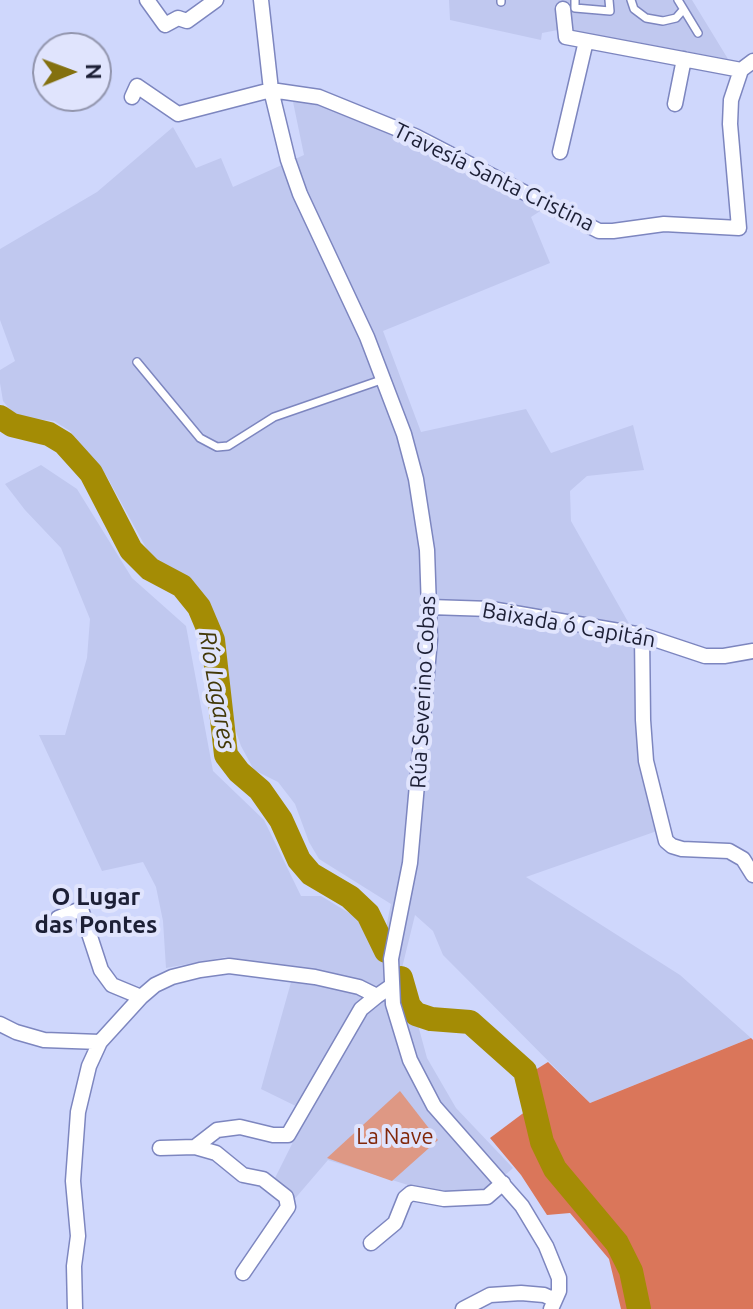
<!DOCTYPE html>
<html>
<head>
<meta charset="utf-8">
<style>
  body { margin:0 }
  #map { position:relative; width:753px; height:1309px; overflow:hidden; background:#cfd7fc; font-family:Ubuntu,sans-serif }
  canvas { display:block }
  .north { position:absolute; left:32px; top:32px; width:80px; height:80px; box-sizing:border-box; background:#e0e4fd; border:2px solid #9295ad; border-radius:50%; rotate:89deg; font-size:22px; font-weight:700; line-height:32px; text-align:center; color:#1c1f35 }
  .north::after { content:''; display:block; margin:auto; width:28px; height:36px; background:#83700f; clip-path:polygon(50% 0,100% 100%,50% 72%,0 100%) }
</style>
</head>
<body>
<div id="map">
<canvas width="753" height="1309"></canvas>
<div class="north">N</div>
</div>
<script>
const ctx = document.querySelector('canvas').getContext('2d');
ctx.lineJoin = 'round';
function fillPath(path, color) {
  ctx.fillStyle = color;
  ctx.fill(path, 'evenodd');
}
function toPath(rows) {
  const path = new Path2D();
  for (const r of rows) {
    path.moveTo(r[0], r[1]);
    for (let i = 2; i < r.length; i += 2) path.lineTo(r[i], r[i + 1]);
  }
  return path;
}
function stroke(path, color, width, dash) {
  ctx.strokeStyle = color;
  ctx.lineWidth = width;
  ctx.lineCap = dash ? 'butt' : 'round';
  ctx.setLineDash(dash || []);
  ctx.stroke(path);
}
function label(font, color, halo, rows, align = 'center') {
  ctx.font = font + ' Ubuntu,sans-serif';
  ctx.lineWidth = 8;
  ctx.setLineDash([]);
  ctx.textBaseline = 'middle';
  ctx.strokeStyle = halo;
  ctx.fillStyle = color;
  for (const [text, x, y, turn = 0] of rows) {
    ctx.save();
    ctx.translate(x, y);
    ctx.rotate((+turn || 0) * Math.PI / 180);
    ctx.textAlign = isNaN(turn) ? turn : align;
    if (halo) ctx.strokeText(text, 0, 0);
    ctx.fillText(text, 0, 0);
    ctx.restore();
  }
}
fillPath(toPath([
  [449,0,692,0,728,59,563,29,542,33,541,40,450,20],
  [292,97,322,102,400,132,545,208,531,217,550,263,383,331,421,432,526,409,551,453,633,425,644,470,587,476,570,491,571,521,640,643,657,831,526,877,680,975,751,1038,590,1103,443,955,433,931,415,915,402,968,402,995,415,1014,427,1058,456,1108,513,1168,485,1193,440,1195,328,1160,292,1202,271,1186,308,1112,261,1089,295,968,226,957,166,968,163,921,156,887,143,862,102,871,39,735,65,735,87,658,90,619,61,548,25,510,5,484,41,465,77,489,132,578,186,626,213,771,264,820,301,896,321,896,364,922,378,957,380,956,391,904,319,859,309,842,295,804,278,782,254,770,241,746,229,712,227,662,216,616,197,586,150,555,106,475,70,431,54,421,16,417,3,401,0,383,0,370,15,361,0,320,0,249,97,192,173,127,196,168,221,158,233,187,304,155]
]), '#c0c8ef');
fillPath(toPath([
  [400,1091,438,1140,392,1181,327,1158]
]), '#de9884');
fillPath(toPath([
  [751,1038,753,1040,753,1309,621,1309,609,1259,570,1213,547,1215,521,1175,490,1138,526,1111,516,1082,548,1062,590,1103]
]), '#da765a');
stroke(toPath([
  [0,417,12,425,49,434,64,443,91,473,131,550,150,569,182,586,199,607,213,640,226,755,239,772,260,790,281,820,299,860,311,874,350,897,368,914,386,951],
  [401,978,409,1006,416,1014,431,1019,470,1022,525,1071,542,1142,555,1169,617,1243,631,1271,639,1309]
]), '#a48c05', 24);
const lane = toPath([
  [501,0,501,2],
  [575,0,575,8,610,11,609,0],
  [631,0,634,9,646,18,663,21,676,18,683,10],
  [678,0,698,33],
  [137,362,200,438,217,447,228,446,274,417,384,379]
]);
const street = toPath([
  [147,0,165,25,178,18,187,21,216,0],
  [261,0,271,90,288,160,300,194,367,337,404,434,416,479,427,550,430,639,410,863,391,959,393,1004,410,1060,434,1106,522,1206,546,1246,559,1278,559,1291,551,1309],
  [563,9,566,37,741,70],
  [132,97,137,86,178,114,271,90,319,97,415,136,599,231,613,231,664,224,739,228,730,124,731,100,741,70,753,61],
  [675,104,684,59],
  [560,152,586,41],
  [430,607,491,609,642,635,705,656,724,656,753,651],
  [642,635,643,720,646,761,666,841,672,846,682,849,729,851,743,859,753,875],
  [58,918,81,909,101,970,112,985,141,997],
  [0,1024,16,1032,44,1040,100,1042],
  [195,1147,216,1153,243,1175,263,1179,286,1197,288,1207,243,1273],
  [160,1148,195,1147,217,1130,240,1127,273,1135,288,1135,361,1009,377,996],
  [371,1243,395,1223,405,1198,411,1193,444,1199,487,1197,503,1183],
  [75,1309,74,1266,78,1236,73,1181,78,1112,89,1066,100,1042,141,997,155,985,172,977,200,970,229,966,315,977,359,987,377,996,390,987],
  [463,1309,490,1295,521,1293,544,1295,555,1300]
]);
stroke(lane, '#7d86bf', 10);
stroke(street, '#7d86bf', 17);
stroke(lane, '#fff', 7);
stroke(street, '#fff', 14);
label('22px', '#1c1f35', '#e0e4fd', [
  ["Travesía Santa Cristina",494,177,26],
  ["Baixada ó Capitán",569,625,10],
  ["Rúa Severino Cobas",423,692,-87]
]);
label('22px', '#81270a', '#e0e4fd', [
  ["La Nave",395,1137]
]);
label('italic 24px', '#423808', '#e0e4fd', [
  ["Río Lagares",217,690,80]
]);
label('bold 24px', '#1c1f35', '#e0e4fd', [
  ["O Lugar",96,897],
  ["das Pontes",96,925]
]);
</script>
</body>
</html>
